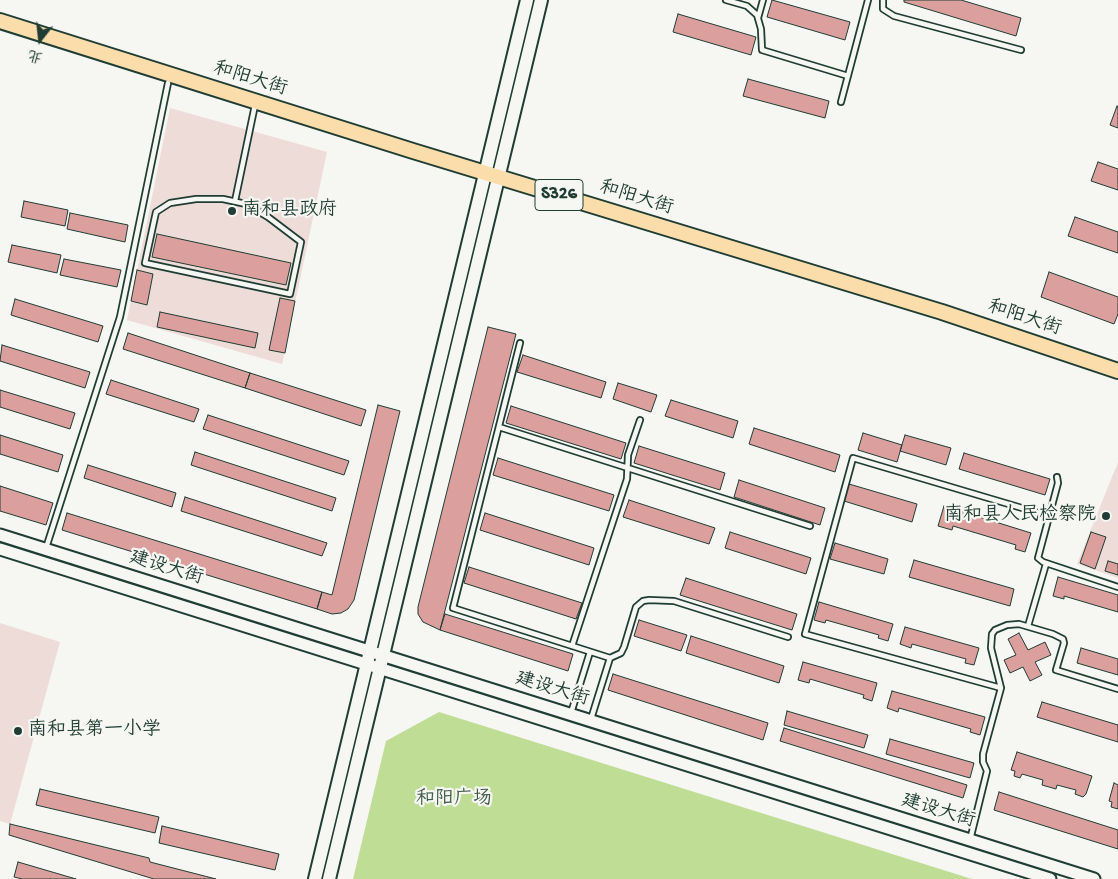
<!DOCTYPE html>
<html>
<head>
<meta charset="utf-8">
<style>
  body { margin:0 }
  #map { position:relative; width:1118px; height:879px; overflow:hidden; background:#f6f6f2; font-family:"Gochi Hand","LXGW WenKai TC",sans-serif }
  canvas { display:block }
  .north { position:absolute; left:15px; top:15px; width:50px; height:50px; -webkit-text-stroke:4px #f6f6f2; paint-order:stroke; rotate:196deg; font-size:14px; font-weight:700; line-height:20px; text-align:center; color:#1f3d34 }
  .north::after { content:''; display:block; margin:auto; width:18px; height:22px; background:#1f3d34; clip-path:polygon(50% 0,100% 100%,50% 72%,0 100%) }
</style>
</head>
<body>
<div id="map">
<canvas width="1118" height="879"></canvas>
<div class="north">北</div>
</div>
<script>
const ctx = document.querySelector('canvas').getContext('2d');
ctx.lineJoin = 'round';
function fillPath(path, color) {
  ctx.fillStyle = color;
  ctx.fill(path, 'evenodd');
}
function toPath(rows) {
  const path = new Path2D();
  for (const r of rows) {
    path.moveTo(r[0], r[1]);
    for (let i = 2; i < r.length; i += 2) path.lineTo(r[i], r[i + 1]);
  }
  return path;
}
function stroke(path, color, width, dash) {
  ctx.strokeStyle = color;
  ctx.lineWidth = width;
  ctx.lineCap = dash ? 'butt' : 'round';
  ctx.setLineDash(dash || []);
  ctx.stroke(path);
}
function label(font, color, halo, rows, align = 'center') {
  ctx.font = font + ' "Gochi Hand","LXGW WenKai TC",sans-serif';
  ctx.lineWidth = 4.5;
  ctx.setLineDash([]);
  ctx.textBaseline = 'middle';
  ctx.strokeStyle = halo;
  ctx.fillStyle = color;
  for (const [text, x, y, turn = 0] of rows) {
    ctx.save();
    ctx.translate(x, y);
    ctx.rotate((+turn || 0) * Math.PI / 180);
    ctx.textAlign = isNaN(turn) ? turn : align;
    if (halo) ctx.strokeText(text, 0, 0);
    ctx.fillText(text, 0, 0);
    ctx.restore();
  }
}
fillPath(toPath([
  [170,108,327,152,282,364,127,320],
  [1118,462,1118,578,1077,564],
  [0,623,60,642,10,824,0,821]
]), '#eedcd8');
fillPath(toPath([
  [439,712,972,879,353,879,386,741]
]), '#bfdd95');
const building = toPath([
  [772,0,850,22,845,40,767,17,772,0],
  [904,0,961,0,1021,18,1016,36,904,2,904,0],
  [678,14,756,37,751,55,673,32,678,14],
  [748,79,829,101,825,118,743,96,748,79],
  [1117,106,1118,107,1118,128,1110,125,1117,106],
  [1098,162,1118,169,1118,190,1091,181,1098,162],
  [24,201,68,210,65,226,21,217,24,201],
  [70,213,128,225,125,242,67,229,70,213],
  [1075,217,1118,232,1118,253,1068,236,1075,217],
  [157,234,291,263,286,285,152,257,157,234],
  [12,245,61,255,57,273,8,262,12,245],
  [64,259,121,270,117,287,60,275,64,259],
  [137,270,153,274,147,305,131,301,137,270],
  [1049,272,1118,297,1118,314,1114,324,1041,297,1049,272],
  [280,298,295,301,285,353,269,350,280,298],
  [15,299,103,326,98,342,11,315,15,299],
  [160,312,258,333,255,348,157,327,160,312],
  [488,327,516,334,440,630,423,622,418,614,418,607,488,327],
  [128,333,250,373,245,388,123,349,128,333],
  [2,345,90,372,85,388,0,361,2,345],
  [523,355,606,382,601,398,517,372,523,355],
  [250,373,366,410,361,426,245,388,250,373],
  [111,380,199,409,194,422,106,394,111,380],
  [618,383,657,395,651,412,613,399,618,383],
  [0,390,75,413,70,429,0,407,0,390],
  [671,400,738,421,733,438,665,416,671,400],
  [378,405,400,411,354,600,348,609,341,613,332,614,317,609,322,592,332,595,378,405],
  [511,406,626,443,621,459,506,423,511,406],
  [208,415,349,461,344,475,203,429,208,415],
  [754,428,840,455,835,472,749,444,754,428],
  [863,433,902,445,897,462,858,450,863,433],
  [0,435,63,455,58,472,0,454,0,435],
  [905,435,951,448,946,465,900,451,905,435],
  [639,446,725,473,720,490,634,463,639,446],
  [195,452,336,498,332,511,191,465,195,452],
  [964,453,1050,479,1045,495,959,469,964,453],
  [498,458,614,495,609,511,493,475,498,458],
  [88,465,176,493,172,507,84,478,88,465],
  [739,480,825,508,820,525,734,497,739,480],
  [849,484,917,504,912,522,844,501,849,484],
  [0,486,53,503,46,525,0,511,0,486],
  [185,497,327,543,322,556,181,511,185,497],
  [629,500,715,528,709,544,623,517,629,500],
  [944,506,1031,533,1025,552,1015,549,1016,545,953,526,952,530,938,526,944,506],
  [67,513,322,592,317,609,62,530,67,513],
  [485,513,594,548,589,565,480,530,485,513],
  [730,532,811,558,806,574,725,548,730,532],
  [1091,532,1106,537,1095,569,1080,563,1091,532],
  [835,543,888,559,884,574,830,559,835,543],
  [914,560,1014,589,1010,606,909,577,914,560],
  [1108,561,1118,564,1118,575,1105,571,1108,561],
  [469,567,582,603,576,619,464,583,469,567],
  [1058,577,1118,595,1118,612,1064,596,1064,599,1053,596,1058,577],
  [686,578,797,614,792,630,680,595,686,578],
  [819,602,893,624,888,641,878,638,879,635,826,620,825,623,814,620,819,602],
  [445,614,573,654,568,671,440,630,445,614],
  [639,620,687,635,681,651,634,636,639,620],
  [905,627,979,648,974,665,965,663,966,659,912,644,911,648,900,644,905,627],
  [1019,633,1028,650,1045,642,1051,655,1035,662,1042,675,1030,681,1023,667,1010,673,1004,660,1016,655,1008,639,1019,633],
  [691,636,784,666,779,683,686,653,691,636],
  [1081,648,1118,659,1118,675,1077,663,1081,648],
  [803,662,877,683,872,701,863,698,864,695,810,679,809,683,798,680,803,662],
  [613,674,768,723,763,740,608,690,613,674],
  [892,691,985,717,980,735,970,732,971,729,899,708,898,712,887,708,892,691],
  [1042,702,1118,725,1118,742,1037,717,1042,702],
  [787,711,868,735,864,748,784,725,787,711],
  [784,728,967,785,963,798,780,741,784,728],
  [890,739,974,763,970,778,886,754,890,739],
  [1017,752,1092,776,1086,794,1083,797,1075,794,1076,790,1057,785,1056,789,1042,785,1043,780,1022,774,1020,778,1014,776,1015,771,1011,770,1017,752],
  [1114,783,1118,785,1118,809,1111,807,1112,802,1109,801,1114,783],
  [40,789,159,817,155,833,36,805,40,789],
  [999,792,1118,830,1118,849,994,810,999,792],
  [10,824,149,858,150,862,216,879,154,879,9,835,10,824],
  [162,826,279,854,275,870,159,843,162,826],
  [18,862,76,879,22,879,14,877,18,862]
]);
fillPath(building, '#dba09d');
stroke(building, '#1f3d34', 1);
const service = toPath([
  [726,0,747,6,757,15,761,29,762,50,848,76],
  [883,0,883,9,894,16,1021,50],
  [758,18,763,0],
  [841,102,868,0],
  [196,199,223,199,246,204,268,217,301,242,290,294,145,263,156,212,170,203,196,199],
  [235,201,255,105],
  [520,343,453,608,610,658,621,653,624,647,636,607,643,601,649,600,674,601,788,637],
  [499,427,810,526],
  [1057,477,1058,483,1038,558,1043,562,1118,587],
  [46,548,120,317,168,83],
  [1028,626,1046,564],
  [572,646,627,479,628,455,640,420],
  [1001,688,805,634,853,458,1049,516],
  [571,713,590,652],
  [591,719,610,658],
  [970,840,987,771,983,762,983,754,1001,688,991,648,992,634,995,630,1007,625,1019,624,1053,634,1063,639,1064,643,1056,670,1118,689]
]);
const tertiary = toPath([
  [0,535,1094,879],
  [0,549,1050,879]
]);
const secondary = toPath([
  [315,879,527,0],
  [329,879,541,0]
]);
const primary = toPath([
  [0,21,413,151,942,312,1118,371]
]);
stroke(service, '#1f3d34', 8);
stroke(tertiary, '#1f3d34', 15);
stroke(secondary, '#1f3d34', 16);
stroke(primary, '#1f3d34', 18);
stroke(service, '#f6f6f2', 4.5);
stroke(tertiary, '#f6f6f2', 11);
stroke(secondary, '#f6f6f2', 12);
stroke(primary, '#fbddab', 14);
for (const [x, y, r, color] of [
  [232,211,5,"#1f3d34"],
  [1106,516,5,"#1f3d34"],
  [18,731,5,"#1f3d34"]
]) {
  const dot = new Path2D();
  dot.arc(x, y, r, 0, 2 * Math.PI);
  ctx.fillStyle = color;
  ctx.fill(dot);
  stroke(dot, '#f6f6f2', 2);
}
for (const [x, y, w] of [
  [559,195,48]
]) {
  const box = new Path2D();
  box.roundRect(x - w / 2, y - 15.5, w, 31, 4);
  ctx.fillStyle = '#f6f6f2';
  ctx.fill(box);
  stroke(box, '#1f3d34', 1);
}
label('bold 18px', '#1f3d34', null, [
  ["S326",559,195]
]);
label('19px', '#1f3d34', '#f6f6f2', [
  ["和阳大街",250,80,17],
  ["和阳大街",636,199,17],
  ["和阳大街",1024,319,18],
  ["建设大街",166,569,17],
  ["建设大街",552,690,17],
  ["建设大街",938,812,17]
]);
label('19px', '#1f3d34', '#f6f6f2', [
  ["南和县政府",242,211],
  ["南和县人民检察院",1096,516,"right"],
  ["南和县第一小学",28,731]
], 'left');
label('19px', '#3f5d47', '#f6f6f2', [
  ["和阳广场",454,800]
]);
</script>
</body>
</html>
